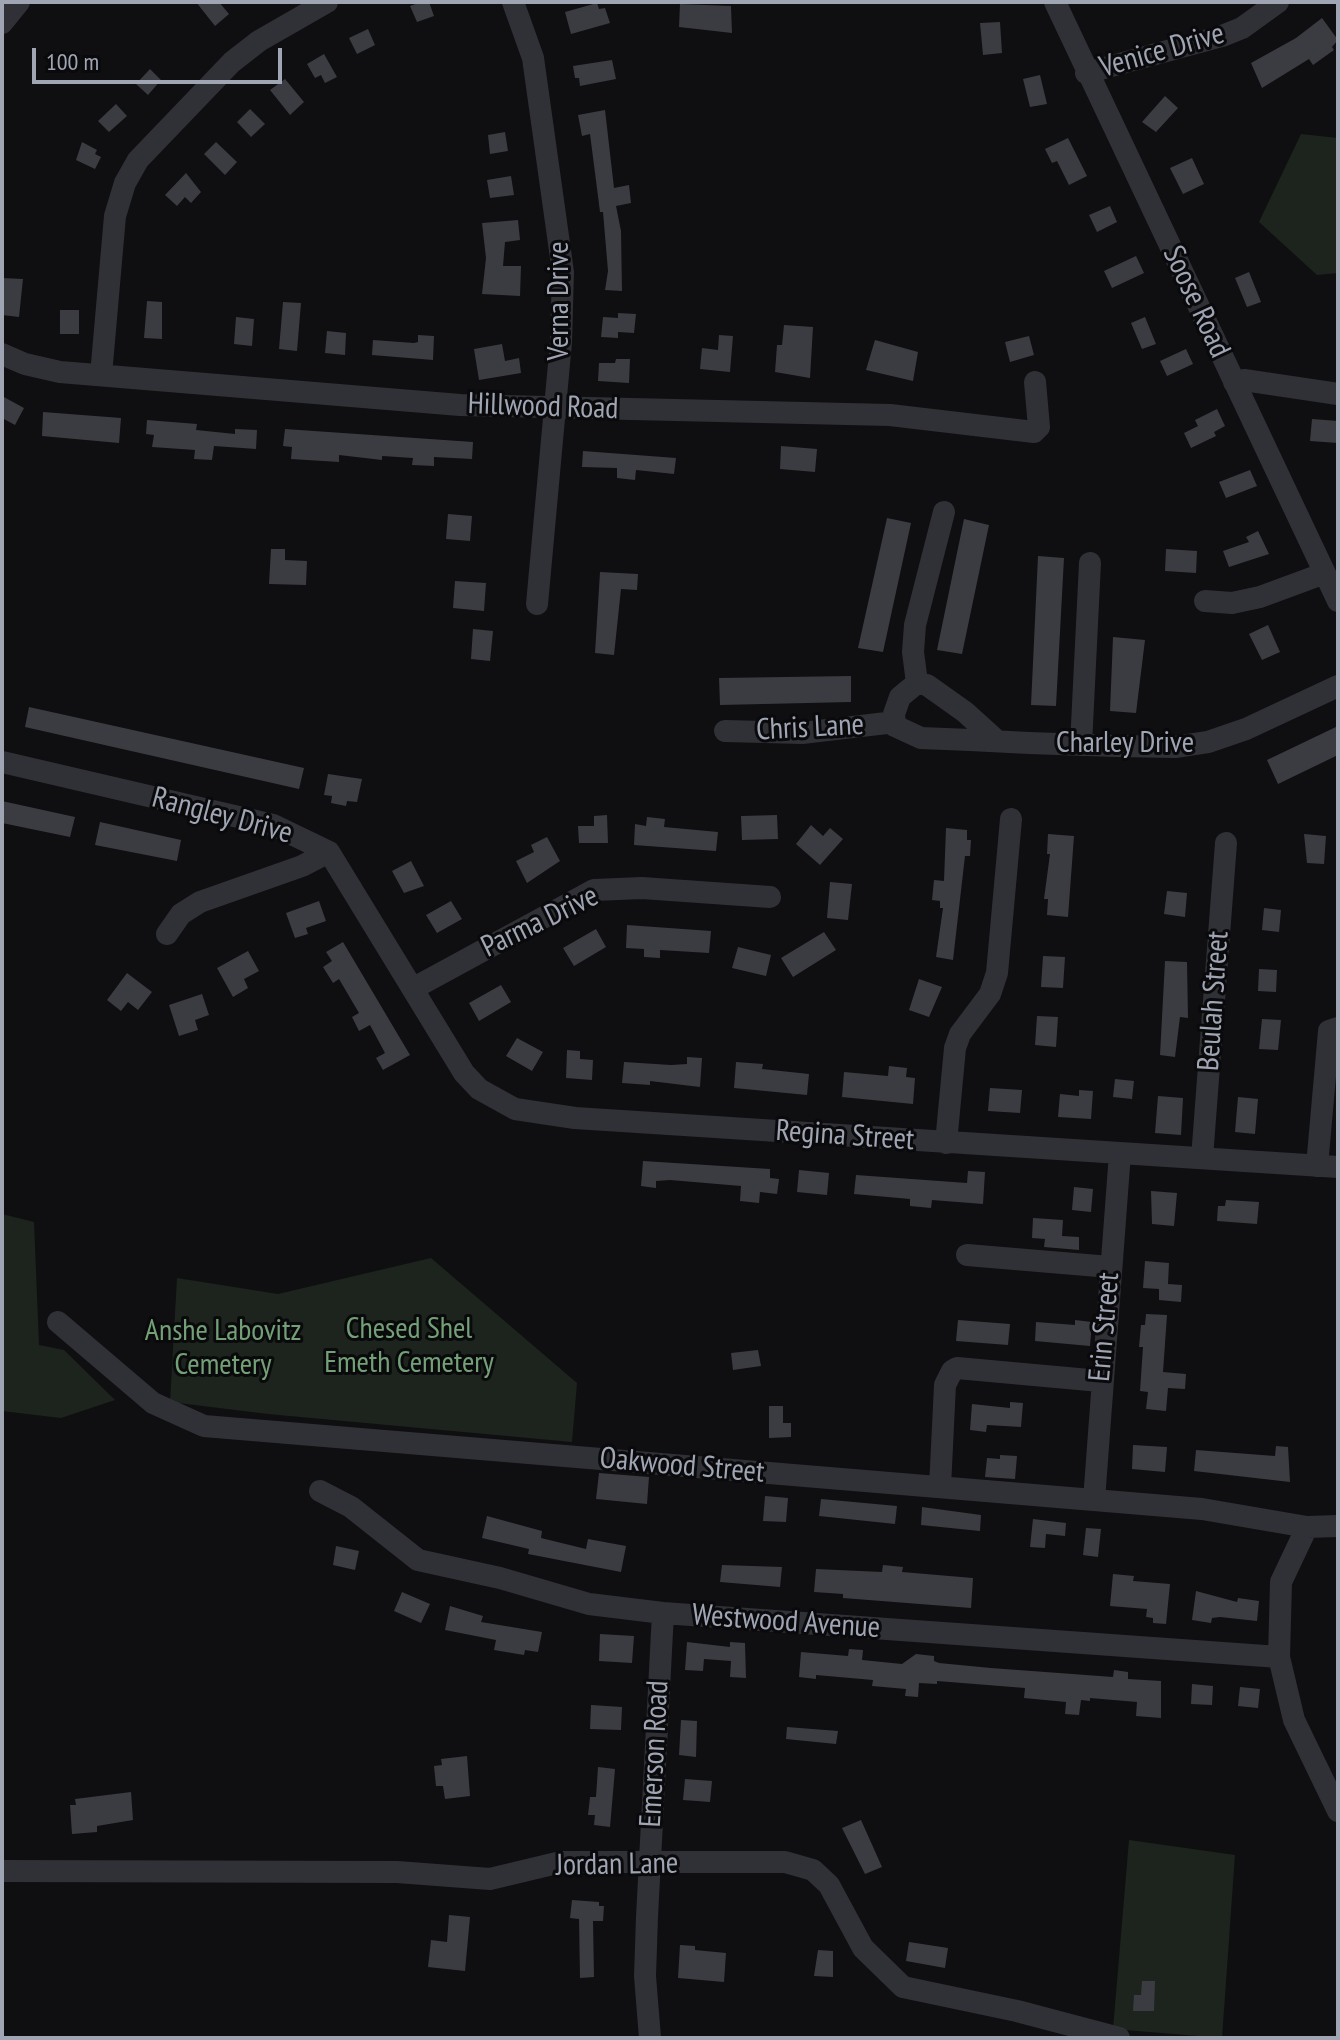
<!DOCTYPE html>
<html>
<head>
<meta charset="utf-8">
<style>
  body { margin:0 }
  #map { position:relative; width:1340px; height:2040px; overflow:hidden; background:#0f0f11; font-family:"PT Sans Narrow",sans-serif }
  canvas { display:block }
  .frame { position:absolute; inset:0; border:4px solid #9fa5b3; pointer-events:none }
  .scale { position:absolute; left:32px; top:48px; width:250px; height:36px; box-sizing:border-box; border:4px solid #9fa5b3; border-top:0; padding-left:10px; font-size:24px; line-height:28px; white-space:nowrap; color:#9fa5b3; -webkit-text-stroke:6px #0a0a0c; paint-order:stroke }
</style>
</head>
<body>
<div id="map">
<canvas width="1340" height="2040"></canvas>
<div class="frame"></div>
<div class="scale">100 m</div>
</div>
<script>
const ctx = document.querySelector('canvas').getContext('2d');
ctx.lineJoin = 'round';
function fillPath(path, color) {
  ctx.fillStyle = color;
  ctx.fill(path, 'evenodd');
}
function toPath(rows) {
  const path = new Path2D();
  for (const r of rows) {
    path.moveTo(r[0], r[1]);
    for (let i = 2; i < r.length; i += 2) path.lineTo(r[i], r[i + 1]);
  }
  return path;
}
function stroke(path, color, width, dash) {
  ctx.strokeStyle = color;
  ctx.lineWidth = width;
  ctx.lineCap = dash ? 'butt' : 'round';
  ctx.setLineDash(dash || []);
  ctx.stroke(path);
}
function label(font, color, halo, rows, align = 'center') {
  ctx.font = font + ' "PT Sans Narrow",sans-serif';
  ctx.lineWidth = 6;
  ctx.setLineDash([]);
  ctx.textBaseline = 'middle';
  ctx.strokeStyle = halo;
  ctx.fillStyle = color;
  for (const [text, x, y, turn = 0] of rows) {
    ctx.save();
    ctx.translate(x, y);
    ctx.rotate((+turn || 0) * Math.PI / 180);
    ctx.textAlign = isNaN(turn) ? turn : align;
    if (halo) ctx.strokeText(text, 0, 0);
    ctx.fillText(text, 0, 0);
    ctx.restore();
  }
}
fillPath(toPath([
  [1301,134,1338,138,1338,273,1317,275,1259,222],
  [2,1214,34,1222,39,1345,64,1350,115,1400,61,1418,2,1411],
  [431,1258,577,1383,572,1442,268,1414,170,1402,177,1278,278,1294],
  [1129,1840,1235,1855,1222,2038,1113,2029]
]), '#1c241d');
fillPath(toPath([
  [196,2,219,2,229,14,215,26],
  [421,2,429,2,434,16,417,22,410,6],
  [597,3,599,9,605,8,610,23,571,34,565,12],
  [680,4,731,6,732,33,679,27],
  [1322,18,1338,40,1332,47,1334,50,1313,65,1309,59,1262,88,1251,63,1296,38],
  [1000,22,1002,53,983,55,980,23],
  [368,29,375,45,357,54,349,38],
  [324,54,337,77,325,83,321,75,315,78,307,64],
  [612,60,616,79,580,86,579,78,575,78,573,66],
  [150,69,161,80,148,95,136,84],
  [1040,75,1047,104,1030,107,1023,79],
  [285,79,304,102,290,115,270,90],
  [1165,96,1178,108,1156,132,1142,122],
  [116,104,127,116,109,132,98,121],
  [250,109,265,124,251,137,237,122],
  [605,110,614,188,629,185,631,203,616,206,621,231,622,291,605,290,608,271,603,212,600,212,590,134,582,136,578,115],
  [505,132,508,151,490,154,488,135],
  [1068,138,1087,176,1069,185,1057,161,1052,163,1045,149],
  [82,142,97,150,95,154,101,157,95,169,76,160],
  [216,142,237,162,225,175,204,154],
  [1192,158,1204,184,1183,194,1170,168],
  [186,173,201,192,191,203,185,197,177,206,165,195],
  [511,176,514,195,490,198,487,180],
  [1110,206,1117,222,1097,232,1089,215],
  [518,220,520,240,505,242,503,266,521,266,520,296,482,294,486,258,482,223],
  [1136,256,1144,273,1112,288,1104,271],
  [1249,272,1261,302,1247,307,1235,278],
  [2,278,23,279,19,317,2,315],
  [147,301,162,302,162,339,144,338],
  [283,302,301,303,297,351,279,349],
  [60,310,79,310,79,334,60,334],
  [618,313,636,314,634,333,618,332,618,338,601,337,603,317,618,318],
  [236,317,254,319,252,346,234,344],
  [1145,317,1156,344,1142,349,1131,323],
  [784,325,813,327,810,378,775,372,777,345,782,345],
  [327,331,346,333,345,355,325,353],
  [418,335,434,336,433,360,372,355,373,340,414,343,418,342],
  [719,335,733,336,730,372,700,369,702,348,718,350],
  [1029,336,1034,355,1010,362,1005,342],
  [875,340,918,352,913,381,866,370],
  [502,344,505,361,519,358,521,373,479,380,474,349],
  [1186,349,1193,364,1167,376,1160,361],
  [616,359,630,359,629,383,598,381,599,363,615,363],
  [2,396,24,408,15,425,2,418],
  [1217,409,1225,426,1214,432,1216,436,1191,448,1184,433,1198,426,1195,420],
  [43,412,121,418,119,443,42,436],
  [1312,419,1338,421,1338,443,1310,441],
  [147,420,197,424,196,430,235,434,235,429,257,430,256,449,214,446,212,460,194,459,195,450,152,447,154,435,146,434],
  [285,429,473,442,472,459,434,457,434,466,412,465,413,458,382,456,382,460,339,455,339,462,291,459,292,447,283,446],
  [781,446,817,449,815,472,780,469],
  [583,451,676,458,674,474,636,470,635,480,617,478,617,468,582,467],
  [1250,470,1257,486,1226,498,1219,482],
  [448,514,472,516,470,541,446,539],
  [887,518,911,523,883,652,858,648],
  [964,519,989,525,962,654,937,650],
  [1258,531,1269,554,1229,567,1223,551,1249,542,1246,537],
  [271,549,285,549,285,560,307,561,306,585,269,584],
  [1166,549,1197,551,1196,573,1165,571],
  [1038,556,1064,558,1056,706,1031,705],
  [600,572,638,574,637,590,621,589,614,655,595,653],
  [455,581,486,583,484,611,453,608],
  [1268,625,1280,652,1262,660,1249,634],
  [473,629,493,631,490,661,471,659],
  [1113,637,1145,640,1136,713,1110,711],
  [851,676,851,702,720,705,719,678],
  [29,707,304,768,299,789,25,727],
  [1338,726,1338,755,1278,784,1267,760],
  [328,774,362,779,357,802,347,801,346,806,331,803,332,796,324,795],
  [2,801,75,817,70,837,2,823],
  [607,815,608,843,579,843,578,826,594,826,594,816],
  [777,815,778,839,742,840,741,816],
  [647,817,665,819,664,827,718,832,716,851,634,845,635,824,646,826],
  [100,822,181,840,177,861,95,845],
  [811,825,823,836,830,828,843,839,820,865,796,844],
  [946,828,967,830,967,840,971,840,970,856,965,856,953,960,936,957,943,908,940,908,940,901,932,900,934,880,944,881],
  [1048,834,1074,836,1068,917,1047,915,1048,899,1044,899,1050,854,1047,854],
  [1304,834,1326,836,1324,864,1307,863],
  [547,837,560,861,527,883,516,861,534,852,531,845],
  [411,861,424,886,404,893,392,871],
  [830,882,852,884,848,920,827,918],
  [1167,891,1187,893,1185,917,1164,914],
  [319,901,326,921,306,928,308,934,295,938,286,913],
  [451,901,462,919,437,933,426,915],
  [1264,908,1281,910,1279,932,1262,930],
  [627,925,711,931,709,953,660,950,660,958,644,957,644,949,626,948],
  [596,929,606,947,574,966,563,948],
  [824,932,836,950,793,977,781,958],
  [343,942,410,1055,383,1070,376,1058,385,1053,370,1025,359,1031,352,1017,359,1013,339,979,333,983,323,967,332,961,326,952],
  [738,947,771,955,766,976,732,968],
  [248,951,259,971,244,979,248,988,233,997,217,968],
  [1043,956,1065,957,1063,988,1041,987],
  [1165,961,1187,962,1188,1018,1180,1017,1175,1057,1160,1055],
  [1259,969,1277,970,1276,992,1258,991],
  [127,973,152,992,138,1010,128,1002,121,1011,107,1000],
  [919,979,942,987,929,1017,909,1010],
  [501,985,511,1002,479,1021,469,1003],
  [202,994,209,1015,195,1020,198,1030,179,1036,169,1005],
  [1037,1016,1058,1017,1056,1047,1035,1045],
  [1262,1019,1281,1020,1278,1050,1259,1049],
  [517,1038,543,1052,532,1071,506,1056],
  [567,1050,580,1051,580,1059,593,1060,592,1080,566,1078],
  [687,1057,702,1058,700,1087,650,1081,650,1085,622,1083,624,1062,671,1065,687,1064],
  [736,1062,763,1064,762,1069,809,1074,807,1095,734,1088],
  [889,1066,907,1068,906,1077,915,1078,913,1104,842,1097,844,1072,888,1076],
  [1115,1079,1134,1081,1132,1099,1113,1097],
  [990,1088,1022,1090,1020,1113,988,1111],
  [1079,1090,1093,1091,1091,1119,1058,1117,1060,1094,1079,1096],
  [1158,1096,1183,1098,1181,1135,1155,1133],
  [1238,1097,1258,1099,1255,1134,1235,1132],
  [643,1161,770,1169,770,1178,779,1179,777,1194,760,1192,759,1203,740,1201,741,1186,670,1180,656,1181,656,1188,641,1186],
  [799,1170,829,1173,827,1195,797,1192],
  [968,1171,985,1172,983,1204,932,1200,931,1208,910,1206,910,1199,854,1194,856,1175,967,1183],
  [1074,1187,1093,1189,1091,1212,1072,1210],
  [1151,1191,1177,1193,1174,1226,1152,1224],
  [1226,1200,1259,1202,1257,1224,1217,1221,1218,1206,1225,1206],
  [1033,1218,1063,1220,1062,1236,1079,1237,1079,1250,1044,1247,1045,1239,1032,1238],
  [1145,1261,1169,1263,1168,1284,1182,1285,1181,1302,1159,1300,1159,1289,1143,1288],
  [1146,1314,1167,1315,1163,1372,1186,1374,1185,1389,1168,1388,1166,1411,1146,1409,1148,1392,1140,1391,1143,1347,1139,1347,1141,1325,1145,1325],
  [958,1320,1010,1324,1008,1345,956,1341],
  [1075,1320,1092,1322,1090,1346,1035,1341,1036,1322,1075,1325],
  [758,1350,761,1366,733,1370,731,1353],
  [1010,1402,1023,1403,1021,1427,987,1425,986,1432,970,1430,972,1404,1010,1408],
  [769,1406,783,1406,783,1423,791,1423,791,1437,769,1438],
  [1133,1445,1167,1447,1165,1472,1132,1469],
  [1276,1446,1288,1447,1290,1482,1194,1471,1196,1450,1275,1456],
  [1000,1455,1017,1456,1015,1479,985,1477,987,1458,1000,1459],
  [599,1473,649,1477,647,1504,596,1499],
  [765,1496,788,1498,786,1522,763,1521],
  [821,1499,897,1506,895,1524,819,1516],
  [922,1507,981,1515,980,1531,921,1525],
  [487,1516,542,1531,541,1538,586,1549,588,1539,626,1546,621,1572,528,1554,529,1549,482,1538],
  [1033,1519,1066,1523,1065,1536,1046,1534,1045,1548,1030,1547],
  [1086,1528,1101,1529,1098,1557,1083,1555],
  [336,1546,359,1551,355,1570,333,1565],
  [722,1565,782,1567,780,1587,720,1582],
  [883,1565,903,1567,902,1572,973,1578,971,1608,843,1598,843,1594,814,1592,816,1569,882,1572],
  [1113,1574,1134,1576,1133,1581,1170,1584,1166,1624,1153,1623,1153,1618,1146,1617,1147,1609,1110,1606],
  [1196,1591,1237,1602,1238,1598,1259,1601,1257,1621,1220,1617,1212,1618,1211,1623,1192,1620],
  [402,1592,430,1604,421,1623,394,1611],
  [450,1606,483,1616,481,1622,542,1632,538,1652,525,1650,524,1655,494,1650,496,1640,445,1630],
  [600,1634,634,1636,632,1663,599,1661],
  [687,1642,730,1647,730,1642,745,1643,746,1678,730,1677,731,1661,704,1659,703,1671,685,1670],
  [849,1649,863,1650,862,1660,902,1664,916,1654,934,1656,934,1661,939,1663,991,1668,1113,1677,1114,1670,1128,1672,1128,1679,1161,1681,1161,1718,1136,1716,1137,1702,1090,1698,1090,1701,1081,1700,1079,1715,1065,1714,1066,1702,1024,1698,1025,1688,937,1681,937,1684,919,1683,918,1697,905,1696,906,1689,872,1686,873,1680,816,1675,816,1679,799,1677,801,1652,848,1656],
  [1192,1684,1213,1686,1212,1705,1191,1704],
  [1240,1687,1260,1689,1258,1708,1238,1706],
  [591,1705,622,1707,621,1730,590,1729],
  [681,1720,697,1721,696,1757,679,1755],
  [787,1727,838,1731,836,1744,786,1739],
  [467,1756,470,1796,445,1799,443,1786,436,1786,434,1766,442,1765,441,1759],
  [598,1767,615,1769,610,1827,594,1825,595,1815,588,1815,590,1797,596,1797],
  [685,1779,712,1781,710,1802,683,1800],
  [131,1792,133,1820,97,1826,97,1832,72,1834,70,1805,76,1805,75,1799],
  [861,1820,882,1867,865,1874,842,1828],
  [572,1900,599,1902,599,1906,604,1906,603,1921,593,1921,594,1977,580,1978,579,1919,570,1918],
  [449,1915,470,1917,465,1971,428,1967,431,1940,447,1942],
  [909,1942,948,1948,945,1968,906,1961],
  [680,1945,695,1946,695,1950,726,1953,724,1982,678,1978],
  [818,1950,833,1951,833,1977,814,1976],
  [1142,1981,1155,1981,1154,2011,1133,2011,1134,1995,1141,1995]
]), '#3b3c41');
stroke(toPath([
  [513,2,533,58,563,272,561,342,537,604],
  [1055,2,1338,601],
  [2,23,19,2],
  [1086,73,1222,36,1242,28,1278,2],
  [2,354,25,364,60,372,460,405,890,415,1034,432,1039,427,1035,382],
  [101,375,115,216,125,183,138,160,232,62,259,41,327,2],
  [1234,382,1244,380,1338,394],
  [1205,601,1232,603,1260,597,1325,573],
  [917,683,913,652,915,625,944,512],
  [725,731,802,733,895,722],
  [997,741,965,712,927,685,917,683,900,697,894,714,895,726,921,738,970,740,1029,743,1116,746,1175,747,1208,742,1246,729,1338,686],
  [1081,745,1090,563],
  [2,762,273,825,329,852,464,1073,479,1089,515,1109,575,1118,1338,1167],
  [167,934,181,914,200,902,302,866,329,852],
  [414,988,594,890,642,888,770,897],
  [946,1143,955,1048,960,1034,990,994,997,973,1011,819],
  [1202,1158,1226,843],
  [1317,1166,1329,1031,1338,1028],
  [967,1255,1110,1267],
  [58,1322,153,1403,204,1426,1202,1509,1307,1527,1338,1526],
  [940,1487,945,1385,952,1371,957,1368,1100,1381],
  [320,1491,351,1507,418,1560,500,1578,589,1604,663,1613,1279,1657],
  [1094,1500,1120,1153],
  [1307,1527,1281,1582,1279,1657,1294,1720,1338,1811],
  [2,1871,397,1872,490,1879,561,1862,785,1862,813,1870,829,1885,863,1948,903,1987,1017,2011,1119,2038],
  [650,2038,645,1976,647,1917,663,1613]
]), '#303136', 22);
label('30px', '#9fa5b3', '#0a0a0c', [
  ["Venice Drive",1162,51,-16],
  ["Verna Drive",559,301,-90],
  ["Soose Road",1196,302,65],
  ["Hillwood Road",543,407,2],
  ["Chris Lane",810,728,-3],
  ["Charley Drive",1125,743],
  ["Rangley Drive",222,816,15],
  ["Parma Drive",540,922,-26],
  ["Beulah Street",1214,1001,-86],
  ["Regina Street",845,1136,4],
  ["Erin Street",1105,1327,-85],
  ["Oakwood Street",682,1466,5],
  ["Westwood Avenue",786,1622,4],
  ["Emerson Road",655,1754,-87],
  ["Jordan Lane",617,1865,-1]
]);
label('30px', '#74a078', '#0a0a0c', [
  ["Chesed Shel",409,1329],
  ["Emeth Cemetery",409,1363],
  ["Anshe Labovitz",223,1331],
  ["Cemetery",223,1365]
]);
</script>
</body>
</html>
